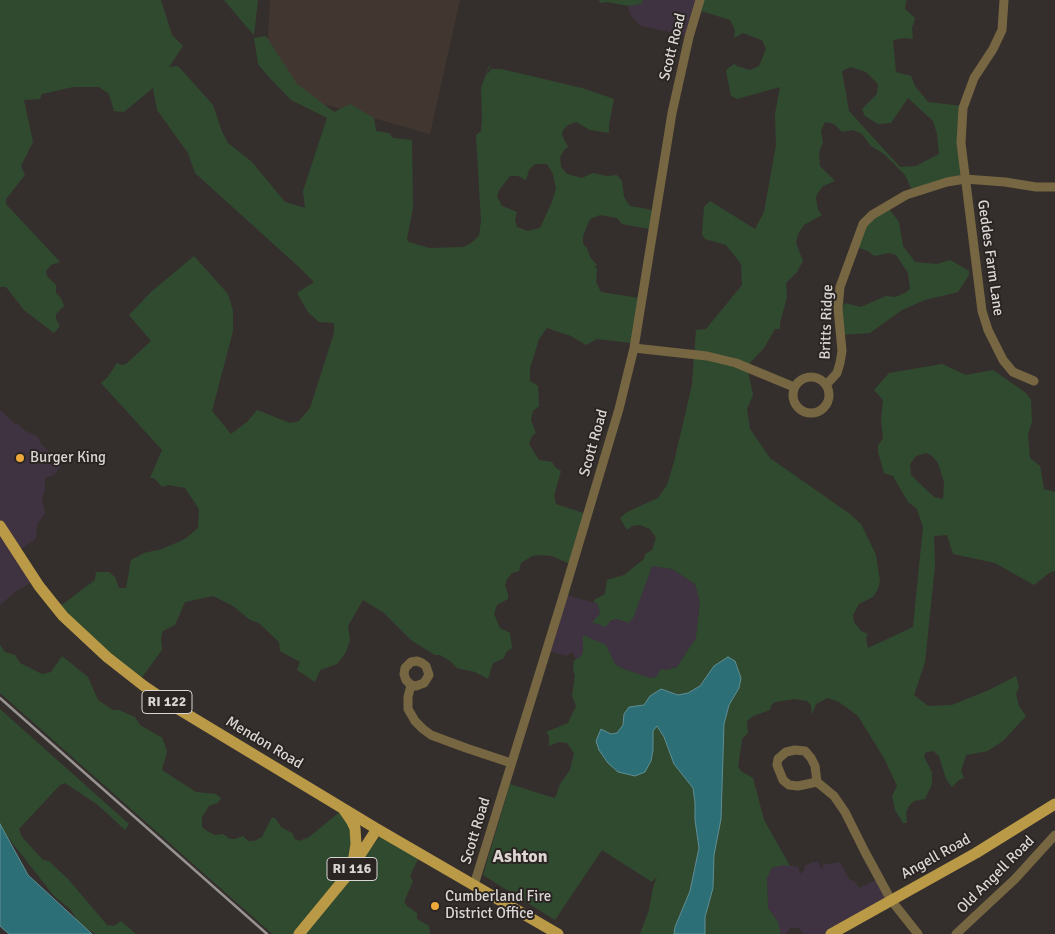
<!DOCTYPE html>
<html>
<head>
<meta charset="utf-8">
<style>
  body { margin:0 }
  canvas { display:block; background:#342f2c }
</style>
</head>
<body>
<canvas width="1055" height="934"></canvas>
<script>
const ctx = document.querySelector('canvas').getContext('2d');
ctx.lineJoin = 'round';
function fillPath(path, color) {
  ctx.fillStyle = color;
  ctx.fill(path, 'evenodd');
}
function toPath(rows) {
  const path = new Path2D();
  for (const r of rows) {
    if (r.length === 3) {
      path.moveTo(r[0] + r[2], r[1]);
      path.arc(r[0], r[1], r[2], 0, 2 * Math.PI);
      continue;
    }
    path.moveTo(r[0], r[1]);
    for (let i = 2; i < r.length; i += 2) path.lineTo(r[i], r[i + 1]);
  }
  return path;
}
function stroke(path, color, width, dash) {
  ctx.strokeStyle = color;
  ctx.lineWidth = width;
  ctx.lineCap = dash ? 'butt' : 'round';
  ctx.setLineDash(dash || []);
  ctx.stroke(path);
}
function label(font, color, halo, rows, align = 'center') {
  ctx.font = font + ' Signika,sans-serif';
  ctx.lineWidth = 4;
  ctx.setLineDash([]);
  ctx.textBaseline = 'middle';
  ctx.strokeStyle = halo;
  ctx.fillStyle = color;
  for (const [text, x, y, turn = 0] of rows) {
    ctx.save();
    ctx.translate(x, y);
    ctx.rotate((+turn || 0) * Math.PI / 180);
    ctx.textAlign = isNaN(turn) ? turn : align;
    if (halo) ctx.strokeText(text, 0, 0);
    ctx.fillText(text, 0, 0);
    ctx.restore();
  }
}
fillPath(toPath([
  [643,0,699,0,688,36,641,26,631,16,628,6,641,4],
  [0,410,15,424,18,424,24,430,38,437,41,444,58,460,61,462,61,466,54,475,45,478,45,489,42,499,45,513,37,525,36,539,16,552,33,581,15,592,0,605],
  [652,566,672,569,695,584,700,602,696,638,677,667,666,670,656,677,649,678,619,667,615,664,606,645,583,636,583,653,579,658,576,659,572,652,566,656,550,651,563,594,598,604,600,614,610,621,634,616],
  [812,862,818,862,822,870,823,865,840,862,849,879,855,882,859,888,878,879,891,902,836,934,803,934,799,928,790,928,787,933,781,934,778,922,768,908,767,878,772,868,783,864,798,867,800,874,804,871,805,866]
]), '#403341');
fillPath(toPath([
  [270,0,460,0,430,134,316,102,267,60]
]), '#413630');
fillPath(toPath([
  [0,0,161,0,172,35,183,46,169,67,178,66,213,105,222,132,228,143,252,162,285,202,305,208,303,191,327,118,291,100,268,76,258,64,254,38,266,36,297,84,334,112,350,104,374,118,376,131,389,133,393,138,412,140,413,208,407,239,409,242,429,248,463,247,470,244,479,236,481,221,476,135,481,131,482,119,481,88,489,66,491,66,488,70,487,75,491,69,501,69,582,88,614,99,609,125,609,133,590,130,576,122,568,125,563,130,562,135,568,147,564,150,560,157,561,167,567,174,582,178,593,173,607,176,617,175,622,181,624,197,630,206,653,210,650,229,622,224,617,218,600,215,590,219,583,236,583,244,587,248,590,257,597,265,594,267,597,268,596,282,601,292,639,298,631,343,597,339,586,345,571,336,547,328,539,339,530,368,530,381,538,386,539,406,533,411,531,420,536,433,532,436,529,444,539,460,552,462,556,468,561,471,554,496,556,504,586,514,572,565,552,556,541,555,532,556,521,563,519,571,512,573,507,579,505,586,508,594,508,599,497,605,494,614,500,628,510,633,512,648,506,652,504,658,493,663,488,679,475,672,457,668,450,661,440,655,435,655,411,640,384,613,363,600,348,626,350,640,346,652,337,664,320,670,315,682,297,670,300,662,280,651,279,642,259,623,250,620,233,606,213,596,185,602,175,625,163,631,161,638,162,650,137,684,59,607,95,580,96,572,109,572,115,577,119,588,126,588,131,560,144,553,162,549,185,539,198,528,199,509,185,488,169,485,162,487,154,478,150,478,162,450,101,383,107,378,117,363,121,365,126,364,151,341,129,315,151,292,194,256,228,294,233,311,233,331,212,411,231,434,248,421,257,410,290,423,299,421,310,408,334,333,334,323,319,322,308,312,297,293,314,282,300,268,195,173,188,153,157,110,153,88,124,112,114,111,109,94,99,87,73,87,42,94,40,99,24,100,33,142,21,166,25,175,6,199,6,204,60,262,51,265,46,271,47,276,56,285,56,293,61,298,64,306,56,314,56,319,60,326,54,333,24,310,6,287,0,287],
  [535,164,547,164,553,174,556,188,552,202,540,228,528,231,517,227,515,220,517,212,502,206,497,196,499,190,510,176,518,176,526,180,529,170],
  [224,0,258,0,254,35,251,32],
  [599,0,643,0,641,4,628,6,607,2,600,3],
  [699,0,909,0,906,1,905,9,915,18,912,28,913,39,904,38,893,40,896,72,911,76,915,86,928,102,962,106,965,179,914,194,905,175,884,154,871,146,861,133,852,130,842,132,834,124,825,122,821,131,823,143,820,149,819,156,820,166,835,181,823,186,817,194,816,199,818,210,822,215,804,225,798,234,796,243,803,261,797,272,786,283,787,297,780,323,780,329,775,329,764,348,747,366,753,395,747,409,750,429,770,458,850,514,861,524,876,555,880,581,878,589,873,597,859,604,853,615,854,622,861,631,868,634,866,638,868,648,913,627,923,527,917,509,908,502,893,476,884,473,878,452,878,446,883,438,881,419,883,400,874,390,889,373,942,364,966,375,993,370,1026,393,1031,400,1032,421,1028,435,1030,458,1040,466,1044,489,1055,492,1055,571,1049,573,1034,585,995,563,953,554,947,535,934,536,935,566,925,662,914,695,928,706,952,705,989,690,1016,676,1019,686,1016,694,1019,706,1026,716,1004,740,988,751,966,755,961,771,964,778,959,780,952,787,946,779,939,756,933,751,926,752,924,757,932,772,932,784,925,799,914,801,909,806,906,812,907,823,903,823,895,810,892,796,897,786,885,760,858,716,839,702,828,698,816,704,812,715,811,705,807,701,795,699,775,702,771,705,770,710,753,716,747,721,748,733,742,739,738,767,742,772,753,778,764,820,790,866,783,865,772,868,767,878,768,908,778,922,781,934,705,934,705,917,713,888,714,855,721,819,724,724,729,705,739,688,714,666,700,686,688,693,678,695,661,689,650,696,644,705,624,714,623,725,617,733,611,734,596,741,653,750,653,731,657,726,664,737,674,764,693,788,695,803,695,820,699,848,690,891,675,927,674,934,640,934,649,910,653,888,657,876,652,882,602,850,555,920,483,875,510,784,554,798,556,796,560,784,570,770,574,753,567,743,558,742,549,746,549,736,546,732,568,723,576,706,572,696,575,676,573,669,574,661,576,659,579,658,583,653,583,635,606,645,615,664,619,667,649,678,656,677,661,669,666,670,677,667,696,638,700,602,695,584,672,569,652,566,634,616,629,623,616,619,610,621,606,627,592,622,600,614,598,604,594,602,594,600,605,594,607,580,624,575,644,559,645,554,652,550,656,538,650,529,640,525,632,526,627,530,620,518,627,512,658,498,667,485,674,462,692,385,696,330,706,329,742,285,741,264,726,245,705,239,702,235,704,207,710,201,755,229,764,212,776,145,775,114,780,87,737,99,731,96,726,70,734,64,737,66,750,70,759,66,766,49,762,40,743,33,734,38,735,30,730,20,698,10],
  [851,67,866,72,878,84,877,94,862,109,865,116,878,124,891,123,908,98,933,121,937,134,939,154,916,166,900,167,849,111,842,71],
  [926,453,931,455,938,463,944,482,943,499,934,497,911,475,910,464,916,456],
  [889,209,899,222,903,246,915,262,937,264,950,260,969,271,969,275,958,292,925,300,902,310,870,333,841,335,839,312,845,303,861,307,886,296,895,297,905,293,910,289,908,273,896,255,889,253,874,256,868,251,856,247,863,229,874,216],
  [0,645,5,652,15,655,20,663,42,674,51,672,62,656,88,677,98,700,113,710,119,710,135,717,140,725,159,736,162,737,167,751,162,770,196,792,216,794,221,798,218,803,209,806,202,817,202,827,207,831,215,835,223,834,230,839,235,839,243,836,248,841,254,841,262,837,272,817,276,819,281,827,292,833,295,839,299,841,309,837,341,811,366,854,383,833,419,857,410,876,413,881,404,902,407,906,417,913,417,919,429,926,430,934,273,934,270,932,0,693],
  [0,709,129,824,125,830,98,805,65,783,60,785,19,829,22,837,43,860,49,861,68,879,107,925,114,926,121,921,136,934,95,934,80,924,70,909,54,896,0,827]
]), '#304a30');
const water = toPath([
  [728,657,735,661,741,678,739,688,729,705,724,724,721,819,714,855,713,888,705,917,705,934,674,934,675,927,690,891,699,848,695,820,695,803,693,788,674,764,664,737,657,726,653,731,653,750,651,761,645,772,635,776,618,772,608,763,599,750,596,741,601,729,611,734,617,733,623,725,624,714,629,707,644,705,650,696,661,689,678,695,688,693,700,686,714,666,728,657],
  [0,824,28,875,92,934,9,934,0,926,0,824]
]);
fillPath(water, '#2c6f77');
stroke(water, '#608e93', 1);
stroke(toPath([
  [1004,0,1002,30,993,49,974,78,963,108,961,143,982,311,988,330,1003,360,1013,372,1034,381],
  [634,348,707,356,736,363,794,387],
  [811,395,18],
  [826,385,837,373,840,363,842,351,838,308,840,287,863,224,872,215,906,195,947,182,965,179,1005,182,1036,187,1055,187],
  [411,685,406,680,404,674,405,668,411,662,417,661,422,663,426,666,429,675,424,683,416,686,411,685,408,697,408,709,415,721,423,729,431,735,466,748,511,763],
  [795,750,805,751,811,758,815,766,817,782,798,786,789,785,783,780,777,765,778,759,786,752,795,750],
  [817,782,834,796,845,812,865,852,891,900,918,934],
  [474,885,562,600,619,409,634,348,672,113,689,37,700,0],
  [956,934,1015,879,1055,835]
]), '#766641', 9);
stroke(toPath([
  [0,526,39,586,63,616,107,657,144,686,175,707,377,829,558,934],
  [344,810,351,820,355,828,356,844,353,863],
  [299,934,345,878,377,829],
  [831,934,976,853,1055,804]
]), '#ba9a47', 11);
stroke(toPath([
  [0,698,267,934]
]), '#979391', 2.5);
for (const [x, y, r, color] of [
  [20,458,5,"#eda83c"],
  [435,906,5,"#eda83c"]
]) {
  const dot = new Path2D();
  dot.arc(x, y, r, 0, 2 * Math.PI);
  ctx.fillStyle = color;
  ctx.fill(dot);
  stroke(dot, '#2a2523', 2);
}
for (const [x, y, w] of [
  [167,702,50],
  [352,869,50]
]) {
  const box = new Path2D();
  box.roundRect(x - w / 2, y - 11.5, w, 23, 4);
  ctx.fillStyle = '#2a2523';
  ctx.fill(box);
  stroke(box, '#d9d6d4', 1);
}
label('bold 14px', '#d9d6d4', null, [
  ["RI 122",167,702],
  ["RI 116",352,869]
]);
label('15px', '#d9d6d4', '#2a2523', [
  ["Scott Road",673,47,-76],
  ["Geddes Farm Lane",990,258,82],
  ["Britts Ridge",827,322,-88],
  ["Scott Road",594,443,-74],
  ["Mendon Road",264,743,31],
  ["Scott Road",476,831,-73],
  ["Angell Road",936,857,-29],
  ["Old Angell Road",996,875,-45]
]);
label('15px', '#d9d6d4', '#2a2523', [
  ["Burger King",30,458],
  ["Cumberland Fire",445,897],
  ["District Office",445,914]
], 'left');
label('bold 18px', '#dcd5d1', '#2a2523', [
  ["Ashton",520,857]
]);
</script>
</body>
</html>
